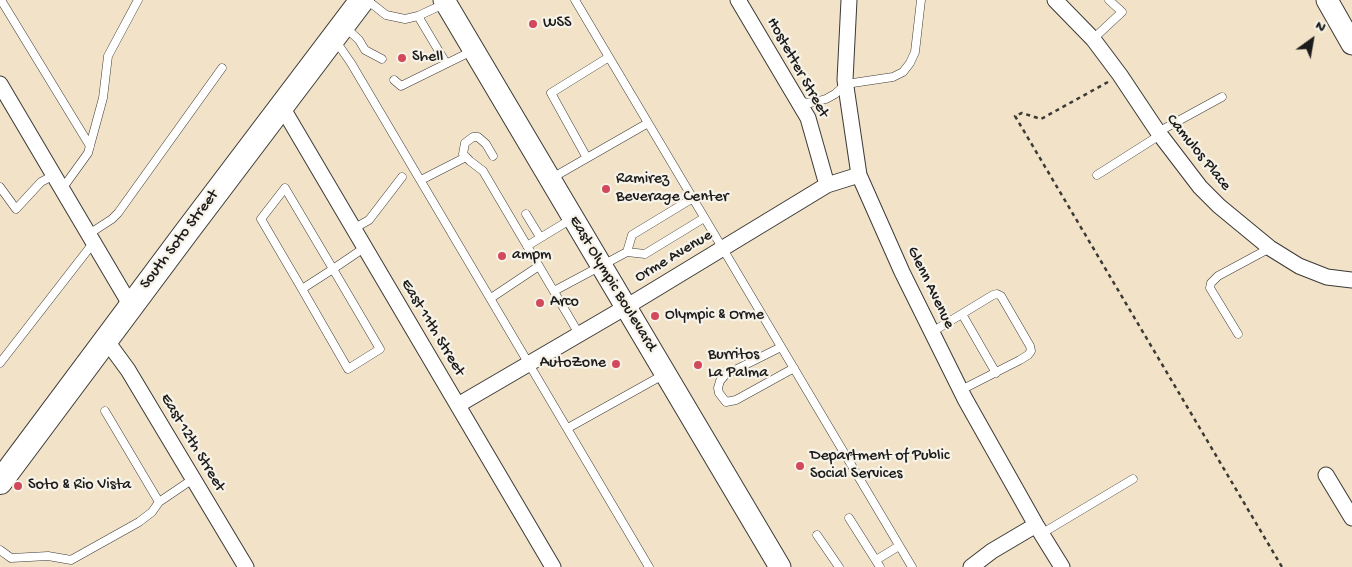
<!DOCTYPE html>
<html>
<head>
<meta charset="utf-8">
<style>
  body { margin:0 }
  #map { position:relative; width:1352px; height:567px; overflow:hidden; background:#f2e3c8; font-family:"Gochi Hand",sans-serif }
  canvas { display:block }
  .north { position:absolute; left:1287px; top:15px; width:50px; height:50px; -webkit-text-stroke:4px #f7f3e8; paint-order:stroke; rotate:32deg; font-size:14px; font-weight:700; line-height:20px; text-align:center; color:#1c1c1c }
  .north::after { content:''; display:block; margin:auto; width:18px; height:22px; background:#1c1c1c; clip-path:polygon(50% 0,100% 100%,50% 72%,0 100%) }
</style>
</head>
<body>
<div id="map">
<canvas width="1352" height="567"></canvas>
<div class="north">N</div>
</div>
<script>
const ctx = document.querySelector('canvas').getContext('2d');
ctx.lineJoin = 'round';
function toPath(rows) {
  const path = new Path2D();
  for (const r of rows) {
    path.moveTo(r[0], r[1]);
    for (let i = 2; i < r.length; i += 2) path.lineTo(r[i], r[i + 1]);
  }
  return path;
}
function stroke(path, color, width, dash) {
  ctx.strokeStyle = color;
  ctx.lineWidth = width;
  ctx.lineCap = dash ? 'butt' : 'round';
  ctx.setLineDash(dash || []);
  ctx.stroke(path);
}
function label(font, color, halo, rows, align = 'center') {
  ctx.font = font + ' "Gochi Hand",sans-serif';
  ctx.lineWidth = 4.5;
  ctx.setLineDash([]);
  ctx.textBaseline = 'middle';
  ctx.strokeStyle = halo;
  ctx.fillStyle = color;
  for (const [text, x, y, turn = 0] of rows) {
    ctx.save();
    ctx.translate(x, y);
    ctx.rotate((+turn || 0) * Math.PI / 180);
    ctx.textAlign = isNaN(turn) ? turn : align;
    if (halo) ctx.strokeText(text, 0, 0);
    ctx.fillText(text, 0, 0);
    ctx.restore();
  }
}
const lane = toPath([
  [1,0,90,146],
  [367,0,386,15,405,19,418,16,446,3],
  [575,0,912,567],
  [418,16,446,63],
  [345,27,359,40,365,50,382,59],
  [1093,39,1122,12,1109,0],
  [335,40,351,63,649,567],
  [394,80,401,86,472,51],
  [799,102,811,103,826,99,835,94,846,84,893,77,903,72,910,63,915,52,921,0],
  [1158,132,1222,97],
  [493,156,486,144,478,137,473,137,465,143,463,154,470,161,483,171,579,334],
  [587,158,551,93,609,57],
  [1097,175,1160,135],
  [552,178,648,123],
  [421,180,466,157],
  [0,187,16,209,41,182,54,175],
  [62,189,88,153,103,98,108,56,138,0],
  [526,214,540,237],
  [353,229,369,220,402,177],
  [89,234,112,219,118,213,222,68],
  [527,246,573,218],
  [627,252,632,235,693,198],
  [302,289,261,219,285,188,333,269,380,349,348,369,302,289,333,269,364,248],
  [554,291,627,252,645,254,704,218],
  [491,298,539,266],
  [962,314,996,373],
  [932,332,993,295,997,294,1001,296,1030,346,1031,351,1028,355,1020,360,961,390],
  [1238,334,1210,288,1211,283,1218,276,1270,248],
  [781,347,725,375,720,381,718,388,719,393,726,402,736,400,794,368],
  [0,363,94,242],
  [105,411,159,502,193,479],
  [568,428,663,375],
  [849,518,880,567],
  [1041,534,1133,479],
  [817,535,839,567],
  [0,550,11,558,48,556,71,560,139,522,152,512,159,502],
  [876,560,899,546]
]);
const street = toPath([
  [738,0,808,118,827,185],
  [849,0,845,80,859,175,902,272,965,399,1036,525,1062,567],
  [1055,0,1093,39,1120,75,1158,132,1200,187,1219,206,1270,248,1299,266,1327,277,1352,280],
  [0,84,131,306],
  [282,107,553,567],
  [106,340,128,370,246,567],
  [458,405,626,307,827,185,859,175],
  [1326,475,1352,518],
  [971,567,992,551,1036,525]
]);
const secondary = toPath([
  [444,0,780,567],
  [1327,0,1352,44]
]);
const primary = toPath([
  [0,482,185,234,362,0]
]);
stroke(lane, '#3c3a36', 9);
stroke(street, '#3c3a36', 17);
stroke(secondary, '#3c3a36', 23);
stroke(primary, '#3c3a36', 26);
stroke(toPath([
  [1108,82,1041,119,1022,113,1015,116,1282,567]
]), '#3c3a36', 2.5, [4, 4]);
stroke(lane, '#fff', 8);
stroke(street, '#fff', 15);
stroke(secondary, '#fff', 21);
stroke(primary, '#fff', 24);
for (const [x, y, r, color] of [
  [533,24,5,"#d1495b"],
  [402,58,5,"#d1495b"],
  [606,189,5,"#d1495b"],
  [502,256,5,"#d1495b"],
  [540,303,5,"#d1495b"],
  [655,316,5,"#d1495b"],
  [616,364,5,"#d1495b"],
  [698,365,5,"#d1495b"],
  [800,466,5,"#d1495b"],
  [18,486,5,"#d1495b"]
]) {
  const dot = new Path2D();
  dot.arc(x, y, r, 0, 2 * Math.PI);
  ctx.fillStyle = color;
  ctx.fill(dot);
  stroke(dot, '#f7f3e8', 2);
}
label('16px', '#1c1c1c', '#f7f3e8', [
  ["WSS",543,24],
  ["Shell",412,58],
  ["Ramirez",616,180],
  ["Beverage Center",616,198],
  ["ampm",512,256],
  ["Arco",550,303],
  ["Olympic & Orme",665,316],
  ["Burritos",708,356],
  ["La Palma",708,374],
  ["AutoZone",606,364,"right"],
  ["Department of Public",810,457],
  ["Social Services",810,475],
  ["Soto & Rio Vista",28,486]
], 'left');
label('16px', '#1c1c1c', '#f7f3e8', [
  ["Hostetter Street",797,68,61],
  ["Camulos Place",1198,153,51],
  ["South Soto Street",180,240,-53],
  ["Orme Avenue",674,257,-31],
  ["East Olympic Boulevard",612,284,59],
  ["Glenn Avenue",930,288,64],
  ["East 11th Street",432,328,59],
  ["East 12th Street",192,443,59]
]);
</script>
</body>
</html>
